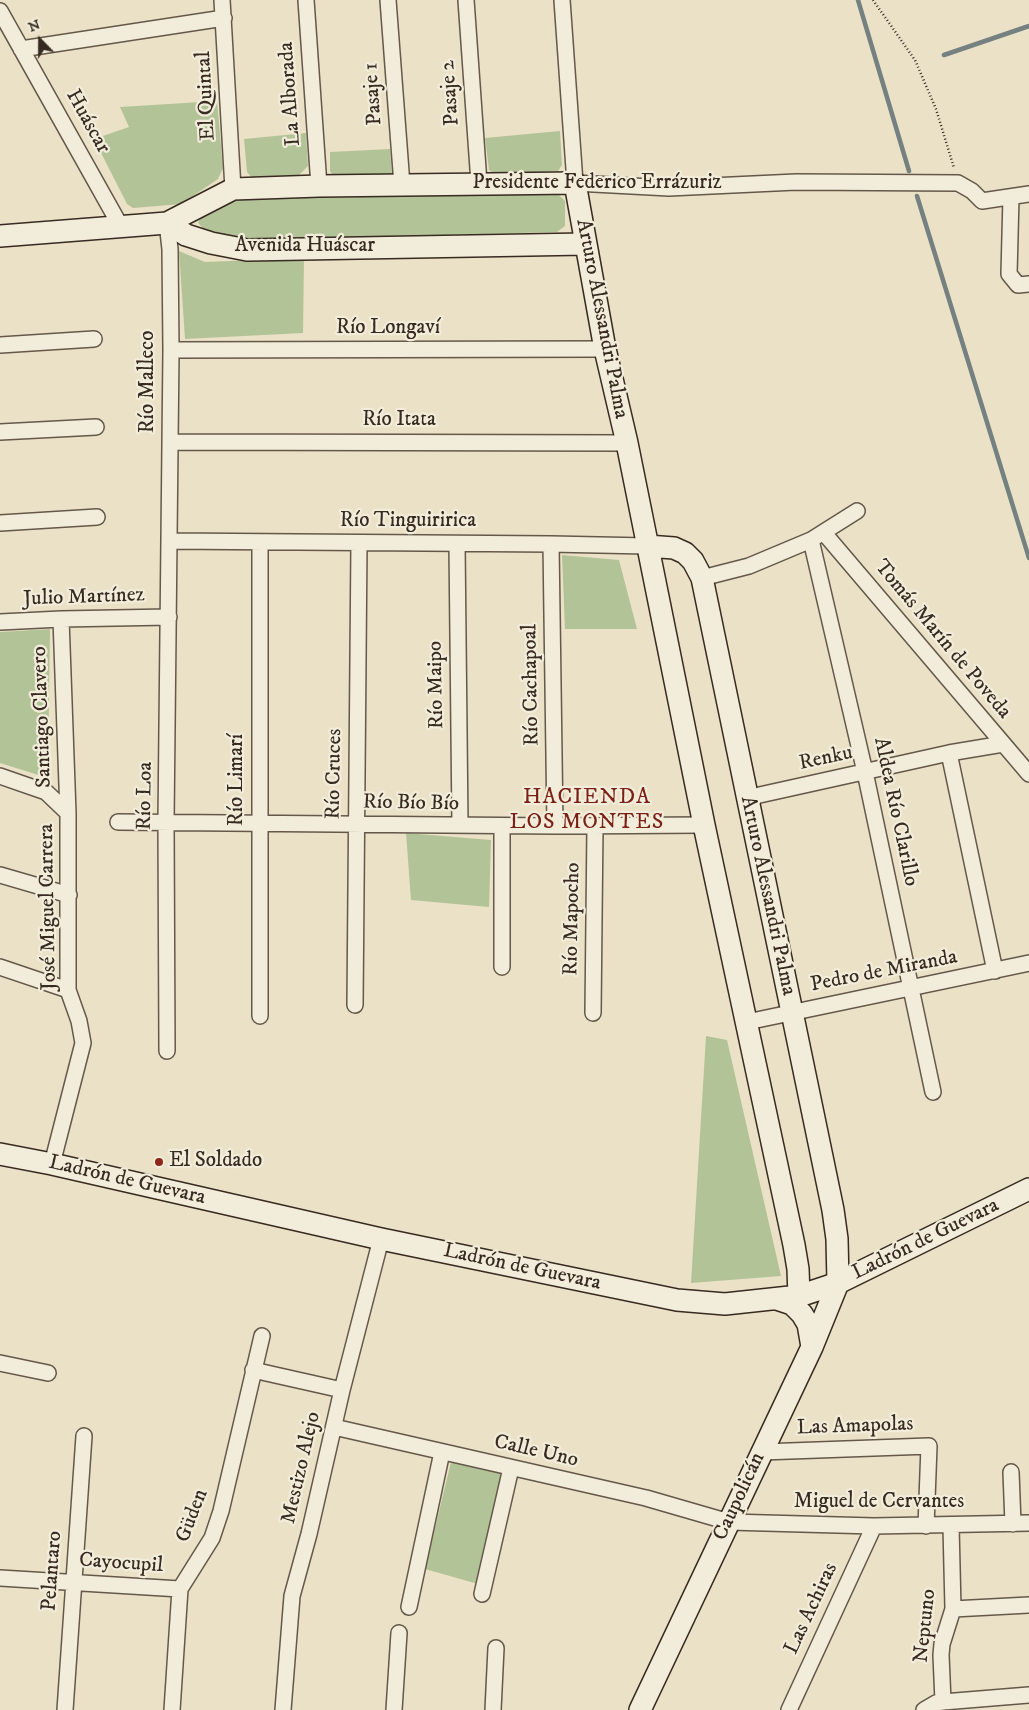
<!DOCTYPE html>
<html>
<head>
<meta charset="utf-8">
<style>
  body { margin:0 }
  #map { position:relative; width:1029px; height:1710px; overflow:hidden; background:#ebe1c6; font-family:"IM FELL DW Pica",serif }
  canvas { display:block }
  .north { position:absolute; left:15px; top:15px; width:50px; height:50px; -webkit-text-stroke:4px #f2ecda; paint-order:stroke; rotate:338deg; font-size:14px; font-weight:700; line-height:20px; text-align:center; color:#372a20 }
  .north::after { content:''; display:block; margin:auto; width:18px; height:22px; background:#372a20; clip-path:polygon(50% 0,100% 100%,50% 72%,0 100%) }
</style>
</head>
<body>
<div id="map">
<canvas width="1029" height="1710"></canvas>
<div class="north">N</div>
</div>
<script>
const ctx = document.querySelector('canvas').getContext('2d');
ctx.lineJoin = 'round';
function fillPath(path, color) {
  ctx.fillStyle = color;
  ctx.fill(path, 'evenodd');
}
function toPath(rows) {
  const path = new Path2D();
  for (const r of rows) {
    path.moveTo(r[0], r[1]);
    for (let i = 2; i < r.length; i += 2) path.lineTo(r[i], r[i + 1]);
  }
  return path;
}
function stroke(path, color, width, dash) {
  ctx.strokeStyle = color;
  ctx.lineWidth = width;
  ctx.lineCap = dash ? 'butt' : 'round';
  ctx.setLineDash(dash || []);
  ctx.stroke(path);
}
function label(font, color, halo, rows, align = 'center') {
  ctx.font = font + ' "IM FELL DW Pica",serif';
  ctx.lineWidth = 4.5;
  ctx.setLineDash([]);
  ctx.textBaseline = 'middle';
  ctx.strokeStyle = halo;
  ctx.fillStyle = color;
  for (const [text, x, y, turn = 0] of rows) {
    ctx.save();
    ctx.translate(x, y);
    ctx.rotate((+turn || 0) * Math.PI / 180);
    ctx.textAlign = isNaN(turn) ? turn : align;
    if (halo) ctx.strokeText(text, 0, 0);
    ctx.fillText(text, 0, 0);
    ctx.restore();
  }
}
fillPath(toPath([
  [217,101,223,168,218,179,181,204,133,208,127,204,94,139,129,127,120,107],
  [560,131,562,165,558,171,496,175,489,170,485,138],
  [306,133,308,166,299,175,253,179,247,172,244,139],
  [390,149,392,176,334,177,330,171,330,152],
  [556,192,565,201,565,226,557,232,256,240,228,238,205,230,198,223,201,216,229,203,247,198],
  [179,251,205,262,304,258,303,333,185,339],
  [562,555,619,560,637,629,565,629],
  [50,629,48,778,0,763,0,632],
  [406,833,491,840,489,907,411,900],
  [706,1036,727,1040,781,1276,691,1283],
  [452,1458,506,1471,478,1584,425,1569]
]), '#b3c398');
stroke(toPath([
  [858,0,909,171],
  [944,55,1029,26],
  [917,196,1029,558]
]), '#758081', 4.5);
const street = toPath([
  [222,0,233,189],
  [306,0,319,186],
  [388,0,402,185],
  [466,0,479,183],
  [562,0,575,183,669,188,796,182,958,183,972,191,982,201,1029,194],
  [0,11,121,227],
  [21,49,224,18],
  [1011,197,1009,274,1018,285,1029,284],
  [167,223,170,249,171,350,166,822,167,1051],
  [0,345,94,339],
  [171,350,605,349],
  [0,432,96,427],
  [170,442,627,443],
  [0,523,97,517],
  [824,533,1029,774],
  [811,540,865,772,933,1092],
  [170,541,551,544,647,546],
  [260,543,260,1016],
  [457,544,460,825],
  [551,544,555,826],
  [702,578,749,566,811,540,857,511],
  [61,619,68,813],
  [0,622,61,619,169,617],
  [949,753,995,971],
  [0,776,46,792,68,813,68,990,79,1021,83,1043,52,1164],
  [746,798,949,753,1003,744],
  [118,822,555,826,704,825],
  [0,875,69,895],
  [0,967,68,990],
  [502,967,502,826],
  [355,1005,359,543],
  [593,1013,595,826],
  [747,1022,1029,963],
  [0,1363,48,1373],
  [253,1370,342,1390],
  [334,1427,646,1498,729,1522,874,1526,1029,1523],
  [762,1452,929,1446,926,1526],
  [1011,1472,1013,1524],
  [0,1578,180,1589],
  [482,1594,511,1468],
  [409,1607,442,1452],
  [953,1609,1029,1605],
  [943,1702,941,1655,942,1644,953,1609,951,1526],
  [65,1710,84,1436],
  [172,1710,180,1589,212,1538,221,1511,262,1336],
  [283,1710,292,1596,309,1534,342,1390,381,1239],
  [394,1710,399,1633],
  [493,1710,496,1648],
  [789,1710,874,1526],
  [924,1710,936,1703,943,1702,1029,1695]
]);
const secondary = toPath([
  [167,223,233,189,319,186,575,183,605,349,627,443,704,825,794,1245,798,1269,799,1296],
  [0,236,167,223,186,235,211,243,247,250,585,244],
  [0,1154,52,1164,381,1239,677,1300,725,1304,799,1296,838,1283,1029,1189],
  [777,1299,792,1304,802,1314,808,1324,812,1347],
  [640,1710,812,1347,838,1283,837,1239,833,1210,702,578,693,561,685,553,674,548,647,546]
]);
stroke(street, '#64584a', 18);
stroke(secondary, '#372a20', 24);
stroke(toPath([
  [873,0,915,60,936,109,954,168]
]), '#372a20', 2.5, [1, 2.5]);
stroke(street, '#f2ecda', 15);
stroke(secondary, '#f2ecda', 21);
for (const [x, y, r, color] of [
  [159,1162,5,"#8f2418"]
]) {
  const dot = new Path2D();
  dot.arc(x, y, r, 0, 2 * Math.PI);
  ctx.fillStyle = color;
  ctx.fill(dot);
  stroke(dot, '#f2ecda', 2);
}
label('21px', '#372a20', '#f2ecda', [
  ["Pasaje 2",451,93,-94],
  ["La Alborada",291,94,-94],
  ["Pasaje 1",374,94,-94],
  ["El Quintal",207,96,-93],
  ["Huáscar",87,122,61],
  ["Presidente Federico Errázuriz",597,184],
  ["Avenida Huáscar",305,247],
  ["Arturo Alessandri Palma",601,319,79],
  ["Río Longaví",388,329],
  ["Río Malleco",149,382,-90],
  ["Río Itata",399,421],
  ["Río Tinguiririca",408,522],
  ["Julio Martínez",84,598,-2],
  ["Tomás Marín de Poveda",942,640,50],
  ["Río Maipo",437,685,-91],
  ["Río Cachapoal",532,685,-91],
  ["Santiago Clavero",43,717,-92],
  ["Renku",826,759,-12],
  ["Río Cruces",335,774,-89],
  ["Río Limarí",238,780,-90],
  ["Río Loa",146,796,-89],
  ["Río Bío Bío",411,804,1],
  ["Aldea Río Clarillo",895,812,78],
  ["Arturo Alessandri Palma",767,896,78],
  ["José Miguel Carrera",49,907,-91],
  ["Río Mapocho",573,919,-89],
  ["Pedro de Miranda",884,972,-11],
  ["Ladrón de Guevara",127,1181,13],
  ["Ladrón de Guevara",926,1240,-26],
  ["Ladrón de Guevara",522,1268,12],
  ["Las Amapolas",855,1427,-2],
  ["Calle Uno",536,1452,13],
  ["Mestizo Alejo",302,1468,-77],
  ["Caupolicán",740,1497,-65],
  ["Miguel de Cervantes",879,1503],
  ["Güden",193,1516,-69],
  ["Cayocupil",121,1564,4],
  ["Pelantaro",53,1571,-86],
  ["Las Achiras",812,1609,-65],
  ["Neptuno",926,1626,-84]
]);
label('21px', '#372a20', '#f2ecda', [
  ["El Soldado",169,1162]
], 'left');
ctx.letterSpacing = '1px';
label('22px', '#7a1f14', '#f2ecda', [
  ["HACIENDA",587,798],
  ["LOS MONTES",587,823]
]);
ctx.letterSpacing = '0px';
</script>
</body>
</html>
